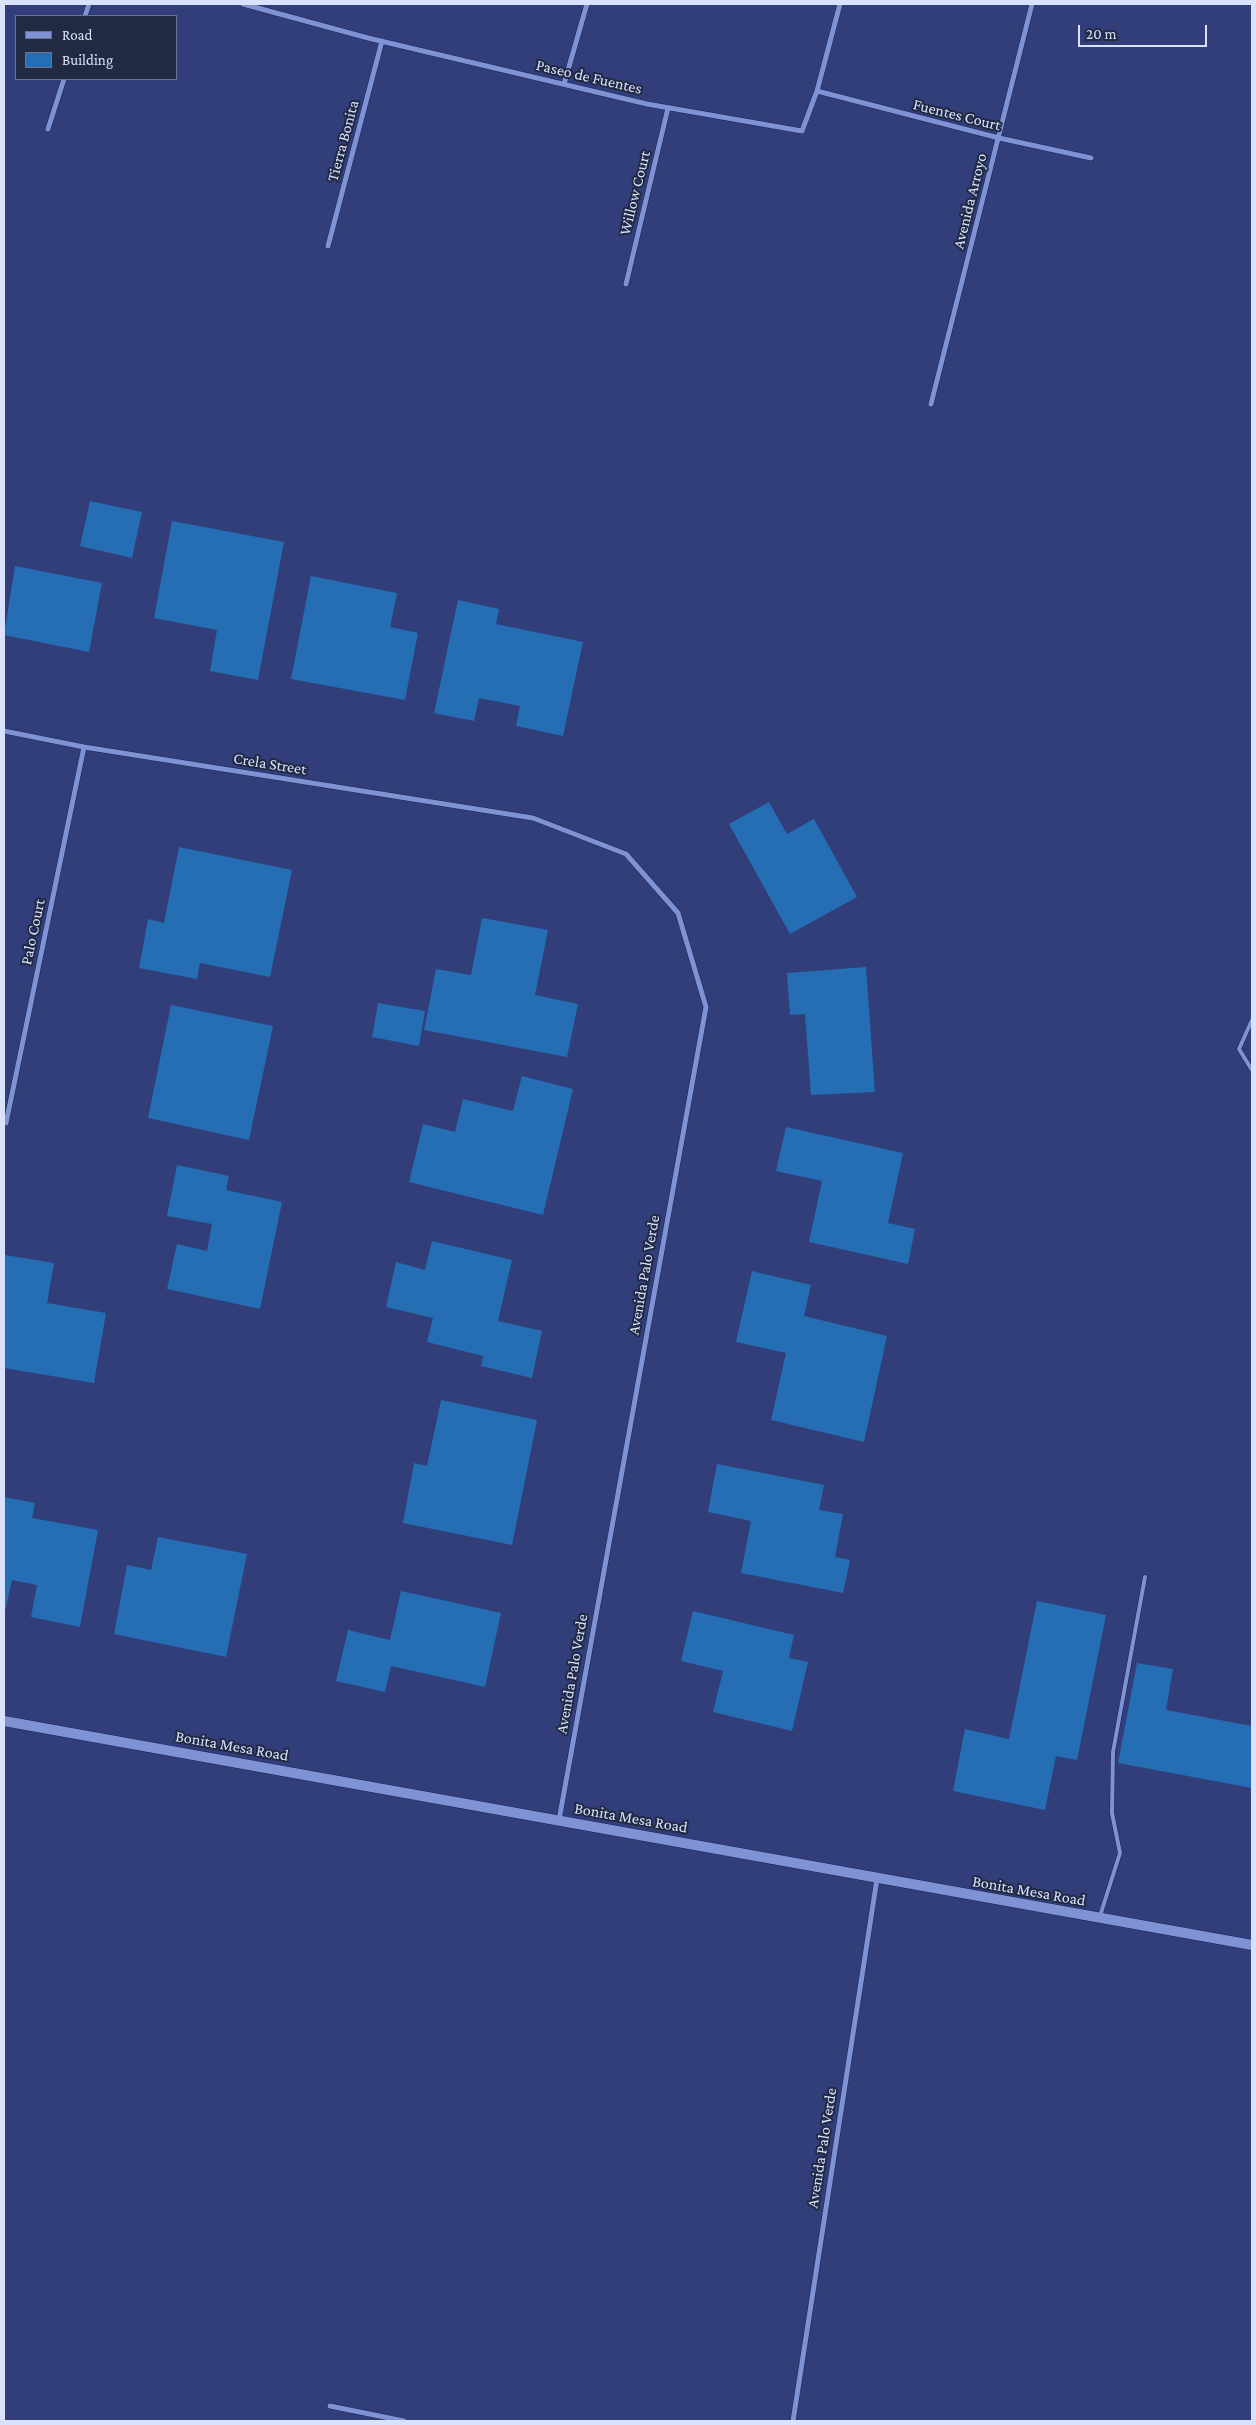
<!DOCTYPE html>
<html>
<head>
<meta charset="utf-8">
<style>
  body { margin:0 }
  #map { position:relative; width:1256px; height:2425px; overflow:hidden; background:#313e79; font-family:"Crimson Pro",serif }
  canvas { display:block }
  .frame { position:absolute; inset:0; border:5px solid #d8e1fe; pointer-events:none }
  .legend { position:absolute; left:15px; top:15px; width:162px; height:65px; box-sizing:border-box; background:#212943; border:1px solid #6a738e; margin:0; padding:6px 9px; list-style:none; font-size:15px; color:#d8e1fe }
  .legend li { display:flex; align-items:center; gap:10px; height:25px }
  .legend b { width:25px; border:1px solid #6a738e }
  .scale { position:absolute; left:1078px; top:25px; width:129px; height:22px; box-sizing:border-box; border:2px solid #d8e1fe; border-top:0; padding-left:6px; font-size:15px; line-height:18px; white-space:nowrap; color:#d8e1fe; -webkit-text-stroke:4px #212943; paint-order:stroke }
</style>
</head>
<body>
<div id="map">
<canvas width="1256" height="2425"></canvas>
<div class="frame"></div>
<ul class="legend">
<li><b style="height:6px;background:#7f92d4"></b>Road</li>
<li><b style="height:14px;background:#256eb4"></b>Building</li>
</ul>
<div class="scale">20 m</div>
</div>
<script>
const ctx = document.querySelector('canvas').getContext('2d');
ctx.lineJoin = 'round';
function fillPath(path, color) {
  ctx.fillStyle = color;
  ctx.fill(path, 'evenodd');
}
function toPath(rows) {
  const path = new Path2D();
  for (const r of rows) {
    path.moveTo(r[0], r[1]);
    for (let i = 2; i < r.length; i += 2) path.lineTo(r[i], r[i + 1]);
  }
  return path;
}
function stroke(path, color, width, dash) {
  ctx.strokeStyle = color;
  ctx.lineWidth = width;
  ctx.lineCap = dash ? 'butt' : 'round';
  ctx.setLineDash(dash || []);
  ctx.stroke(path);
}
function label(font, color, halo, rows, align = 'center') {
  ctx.font = font + ' "Crimson Pro",serif';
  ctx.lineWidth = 4;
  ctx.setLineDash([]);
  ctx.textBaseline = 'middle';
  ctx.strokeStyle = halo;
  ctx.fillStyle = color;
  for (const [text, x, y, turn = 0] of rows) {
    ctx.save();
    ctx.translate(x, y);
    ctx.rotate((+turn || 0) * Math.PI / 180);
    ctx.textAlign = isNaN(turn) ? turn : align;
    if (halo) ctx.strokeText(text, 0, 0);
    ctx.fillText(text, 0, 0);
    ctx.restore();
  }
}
fillPath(toPath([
  [90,501,142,512,132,558,80,546],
  [172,521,284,542,258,680,210,671,217,630,154,618],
  [15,566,102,583,89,652,4,635],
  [311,576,397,593,390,627,418,633,405,700,291,679],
  [458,600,499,609,496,624,583,642,563,736,516,726,520,706,479,698,474,721,434,713],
  [769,802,787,834,814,819,857,897,790,934,729,824],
  [179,847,292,870,270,977,200,963,197,979,139,968,148,919,164,923],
  [482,918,548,930,535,995,578,1004,567,1057,424,1030,436,969,471,975],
  [866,967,875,1092,811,1095,805,1014,790,1015,787,973],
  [378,1003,425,1011,419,1046,372,1037],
  [171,1005,273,1026,249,1140,148,1118],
  [522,1076,573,1089,543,1215,409,1182,423,1124,455,1132,463,1099,513,1111],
  [786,1127,903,1153,888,1223,915,1229,908,1264,809,1242,822,1181,776,1171],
  [177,1165,229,1176,226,1190,282,1202,260,1309,167,1289,177,1244,207,1251,212,1224,167,1216],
  [432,1241,512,1260,498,1321,542,1331,532,1378,481,1366,483,1356,427,1342,433,1318,386,1307,396,1262,425,1270],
  [5,1255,54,1263,47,1303,106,1313,94,1383,4,1368],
  [752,1271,811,1285,804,1316,887,1336,864,1442,771,1420,786,1353,736,1342],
  [441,1400,537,1420,512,1545,403,1523,414,1463,427,1466],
  [717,1464,824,1485,819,1510,843,1514,835,1557,850,1560,843,1593,741,1573,751,1521,708,1512],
  [4,1497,35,1503,32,1518,98,1530,80,1627,31,1617,37,1585,12,1580,4,1616],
  [158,1537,247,1554,226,1657,114,1634,127,1565,151,1570],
  [401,1591,501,1613,485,1687,391,1666,385,1692,336,1681,348,1630,390,1640],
  [1037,1601,1106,1615,1077,1760,1056,1756,1045,1810,953,1791,965,1729,1009,1739],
  [693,1611,794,1635,789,1658,808,1662,792,1731,713,1712,723,1671,681,1661],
  [1137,1663,1173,1669,1166,1710,1252,1726,1252,1788,1118,1763]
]), '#256eb4');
const lane = toPath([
  [1252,1020,1239,1049,1252,1070],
  [1100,1916,1120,1853,1112,1813,1113,1752,1145,1577]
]);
const street = toPath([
  [243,4,368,38,647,104,802,131,817,91,840,4],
  [85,16,89,4],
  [564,84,587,4],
  [817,91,999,138,1091,158],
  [48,129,64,79],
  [328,246,382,41],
  [626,284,668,108],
  [931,404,1032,4],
  [4,731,84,747,533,818,626,854,678,913,706,1007,559,1820],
  [6,1123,84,747],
  [330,2406,404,2421],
  [793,2421,877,1879]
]);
const secondary = toPath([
  [4,1721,1252,1945]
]);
stroke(lane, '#1a235b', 5);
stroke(street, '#1a235b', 6);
stroke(secondary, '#1a235b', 11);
stroke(lane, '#7f92d4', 4);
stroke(street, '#7f92d4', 5);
stroke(secondary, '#7f92d4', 10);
label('16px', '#d8e1fe', '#212943', [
  ["Paseo de Fuentes",589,77,13],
  ["Fuentes Court",957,115,14],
  ["Tierra Bonita",343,141,-75],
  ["Willow Court",635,193,-76],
  ["Avenida Arroyo",970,201,-76],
  ["Crela Street",270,764,9],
  ["Palo Court",33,932,-78],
  ["Avenida Palo Verde",644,1275,-80],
  ["Avenida Palo Verde",572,1674,-80],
  ["Bonita Mesa Road",232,1746,10],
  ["Bonita Mesa Road",631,1818,10],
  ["Bonita Mesa Road",1029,1891,10],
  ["Avenida Palo Verde",822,2148,-81]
]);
</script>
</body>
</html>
